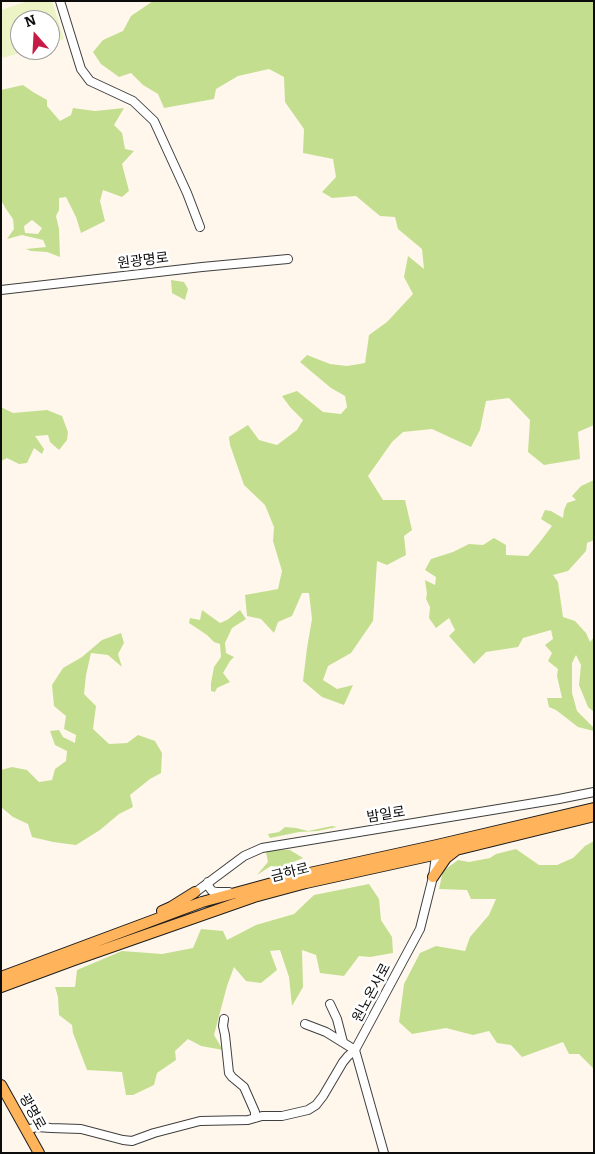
<!DOCTYPE html>
<html>
<head>
<meta charset="utf-8">
<style>
  body { margin:0 }
  #map { position:relative; width:595px; height:1154px; overflow:hidden; background:#fff7eb; font-family:Bitter,serif }
  canvas { display:block }
  .frame { position:absolute; inset:0; border:2px solid #0c0c0c; pointer-events:none }
  .north { position:absolute; left:10px; top:10px; width:50px; height:50px; box-sizing:border-box; background:#fff; border:1px solid #9e9e9e; border-radius:50%; rotate:341deg; font-size:14px; font-weight:700; line-height:20px; text-align:center; color:#0c0c0c }
  .north::after { content:''; display:block; margin:auto; width:18px; height:22px; background:#c61a47; clip-path:polygon(50% 0,100% 100%,50% 72%,0 100%) }
</style>
</head>
<body>
<div id="map">
<canvas width="595" height="1154"></canvas>
<div class="frame"></div>
<div class="north">N</div>
</div>
<script>
const ctx = document.querySelector('canvas').getContext('2d');
ctx.lineJoin = 'round';
function fillPath(path, color) {
  ctx.fillStyle = color;
  ctx.fill(path, 'evenodd');
}
function toPath(rows) {
  const path = new Path2D();
  for (const r of rows) {
    path.moveTo(r[0], r[1]);
    for (let i = 2; i < r.length; i += 2) path.lineTo(r[i], r[i + 1]);
  }
  return path;
}
function stroke(path, color, width, dash) {
  ctx.strokeStyle = color;
  ctx.lineWidth = width;
  ctx.lineCap = dash ? 'butt' : 'round';
  ctx.setLineDash(dash || []);
  ctx.stroke(path);
}
function label(font, color, halo, rows, align = 'center') {
  ctx.font = font + ' Bitter,"Noto Sans KR",serif';
  ctx.lineWidth = 5;
  ctx.setLineDash([]);
  ctx.textBaseline = 'middle';
  ctx.strokeStyle = halo;
  ctx.fillStyle = color;
  for (const [text, x, y, turn = 0] of rows) {
    ctx.save();
    ctx.translate(x, y);
    ctx.rotate((+turn || 0) * Math.PI / 180);
    ctx.textAlign = isNaN(turn) ? turn : align;
    if (halo) ctx.strokeText(text, 0, 0);
    ctx.fillText(text, 0, 0);
    ctx.restore();
  }
}
fillPath(toPath([
  [153,1,594,1,594,425,578,432,580,459,544,465,528,452,530,420,509,398,486,401,480,430,471,447,432,429,403,432,392,442,368,476,383,500,405,500,412,530,404,536,406,555,387,565,377,561,373,621,351,653,328,666,323,680,337,689,353,685,344,705,322,697,303,681,307,648,312,619,309,593,302,593,292,616,278,622,274,633,261,619,247,616,245,595,278,589,282,571,273,541,274,527,265,505,244,485,230,445,229,437,248,425,259,440,277,445,297,430,303,420,290,407,282,396,297,391,323,412,341,414,347,407,345,396,331,388,300,362,307,355,330,364,347,366,365,363,369,335,387,322,413,294,404,277,408,256,424,269,422,249,398,229,395,217,380,216,356,196,332,198,322,192,336,177,333,159,303,153,304,129,285,102,284,77,269,69,238,76,216,89,214,99,164,108,158,94,143,85,131,73,119,77,101,64,93,52,103,40,123,31,131,16],
  [23,85,33,92,47,100,47,106,60,121,71,115,73,108,95,111,124,108,114,125,122,133,125,149,134,151,122,164,129,191,122,197,103,190,100,201,105,221,81,233,76,217,66,197,59,198,59,210,56,216,59,229,60,257,47,252,31,251,26,249,46,247,43,240,22,235,7,239,14,229,13,219,6,209,1,200,1,90],
  [32,220,42,228,38,234,25,233,24,226],
  [171,280,184,282,188,289,185,300,172,293],
  [1,407,13,413,47,410,62,416,68,432,67,440,59,450,50,442,48,435,35,436,44,449,42,454,34,448,27,463,19,464,7,458,1,461],
  [594,480,594,540,587,543,586,551,568,571,553,575,558,582,563,617,575,621,586,633,590,642,594,637,594,712,588,707,579,685,581,665,576,655,572,663,572,693,577,711,594,728,594,731,578,727,556,710,549,707,547,698,562,698,557,676,558,669,548,661,552,653,545,645,553,639,551,630,523,638,518,647,486,652,474,664,449,636,455,630,449,618,436,628,429,618,430,607,426,599,427,594,425,580,435,585,436,577,425,570,431,559,453,552,469,544,483,545,494,538,506,545,506,555,528,556,539,543,552,526,541,519,545,510,551,511,563,518,564,510,567,503,576,500,572,496,581,486],
  [202,610,220,623,227,620,240,610,246,619,232,628,225,643,226,653,234,657,230,661,223,673,230,682,217,688,215,692,211,691,211,683,214,667,221,657,220,644,214,642,207,635,189,623,190,618,200,620],
  [121,633,124,643,118,654,122,667,108,655,91,653,86,675,84,694,96,706,93,729,109,744,127,743,138,735,155,741,162,753,161,773,150,779,130,795,133,807,119,814,100,830,76,845,53,842,32,837,28,824,13,817,1,807,1,770,12,767,27,770,39,782,52,780,55,769,66,761,67,751,55,745,50,731,59,730,63,737,75,743,76,735,64,729,66,716,54,706,52,685,63,668,82,657,102,640],
  [332,826,337,827,318,831,299,832,270,838,268,834,279,832,285,827,296,828,308,831],
  [594,841,594,1069,579,1054,569,1054,563,1042,522,1057,511,1045,497,1043,489,1031,473,1035,446,1028,412,1034,399,1022,404,984,420,953,436,946,465,951,470,937,489,915,496,899,471,899,467,890,439,889,443,871,458,860,469,862,490,858,496,854,516,849,539,865,557,865,573,858,585,846],
  [274,849,290,850,303,858,281,867,271,866,257,875,268,862,266,852],
  [369,884,379,899,381,920,392,937,393,953,370,957,359,956,344,976,320,973,316,955,302,950,303,987,292,1006,289,977,280,950,270,951,277,970,261,983,246,981,234,967,227,986,214,1035,223,1050,201,1046,188,1039,175,1051,176,1060,157,1073,154,1085,133,1095,126,1095,122,1072,87,1070,73,1033,72,1025,59,1015,58,997,55,987,75,987,77,970,122,951,162,954,193,948,201,929,223,931,227,940,256,925,294,914,314,895]
]), '#c4de90');
fillPath(toPath([
  [28,1,52,1,64,39,50,44,50,20,20,20,20,50,29,50,3,58,1,53,1,10]
]), '#ecf3c4');
const minor = toPath([
  [60,1,81,69,90,81,133,101,154,121,187,193,200,227],
  [1,290,202,267,288,259],
  [208,882,209,887,212,891,216,892,229,892],
  [193,894,244,856,262,848,559,799,594,792],
  [330,1004,337,1019,343,1042],
  [224,1019,223,1026,225,1035,229,1073,232,1077,244,1087,255,1112,255,1118],
  [26,1130,37,1127,51,1128,81,1129,123,1140,132,1141,154,1133,200,1121,248,1120,262,1116,282,1116,308,1110,316,1105,323,1096,343,1062,348,1056,355,1050,326,1032,305,1024],
  [384,1153,355,1050,420,929,433,877,437,849]
]);
const major = toPath([
  [433,877,446,858,455,851],
  [162,911,171,907,195,892],
  [1,977,202,902,239,892,305,874,437,845,594,808],
  [1,987,74,960,254,897,306,883,456,850,594,816],
  [1,1085,39,1153]
]);
stroke(minor, '#3f3f3f', 10);
stroke(major, '#1d1d1d', 12);
stroke(minor, '#fff', 8);
stroke(major, '#ffb45b', 10);
label('14px', '#0c0c0c', '#fff', [
  ["원광명로",143,261,-7],
  ["밤일로",386,815,-9],
  ["금하로",290,873,-14],
  ["원노온사로",372,993,-62],
  ["광명로",32,1112,61]
]);
</script>
</body>
</html>
